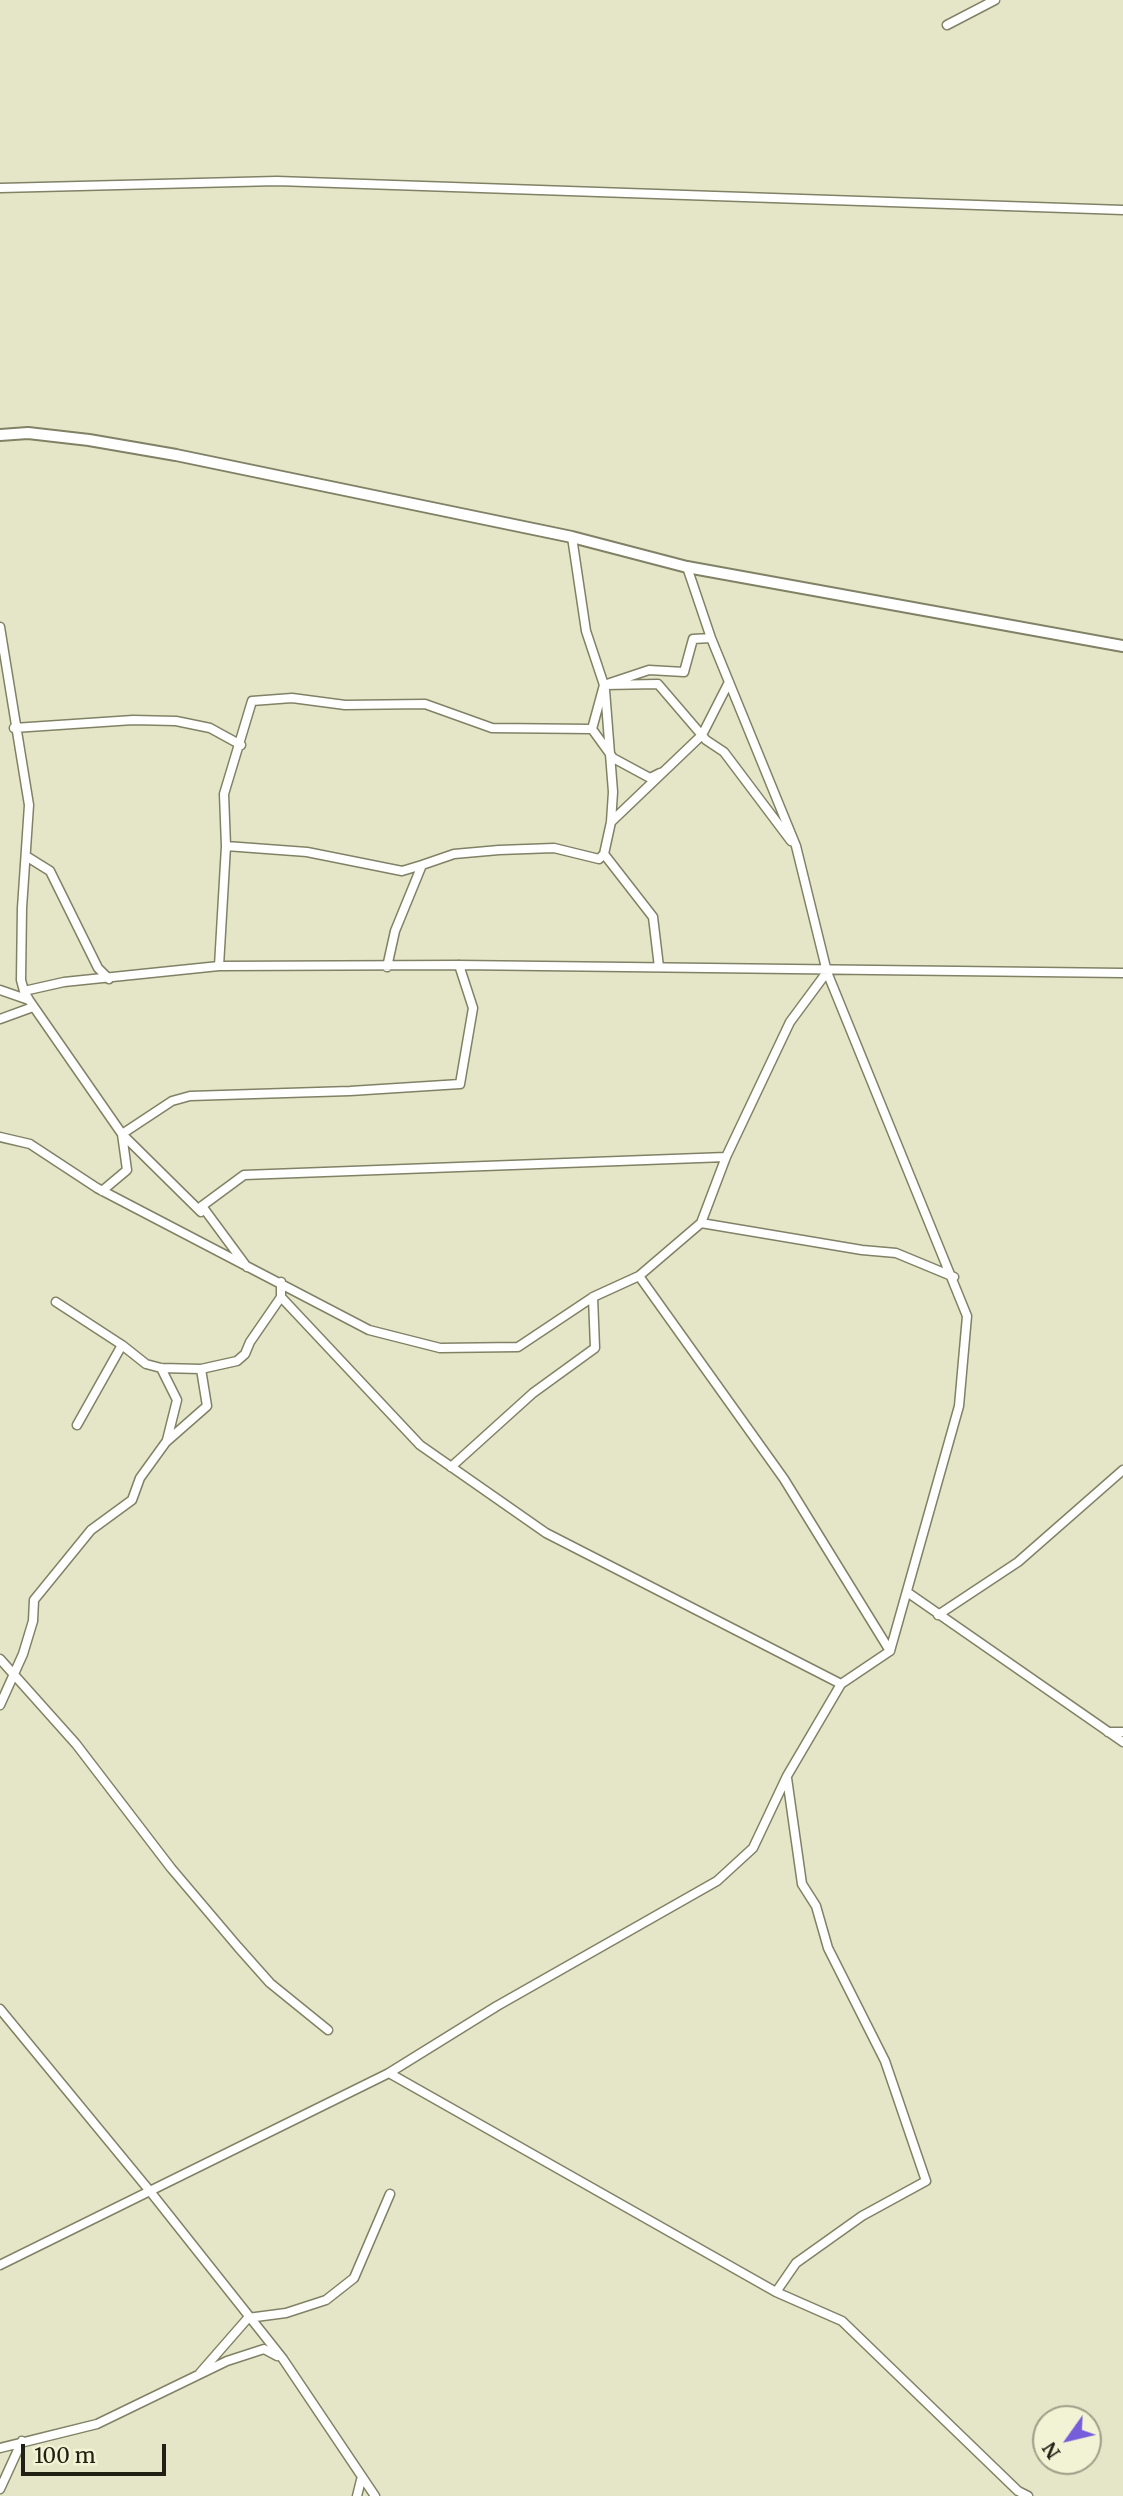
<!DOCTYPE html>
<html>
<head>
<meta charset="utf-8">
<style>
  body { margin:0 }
  #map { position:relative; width:1123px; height:2496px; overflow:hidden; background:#e5e5c7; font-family:Merriweather,serif }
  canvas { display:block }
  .north { position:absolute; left:1032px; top:2405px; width:70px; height:70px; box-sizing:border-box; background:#f2f3d4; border:2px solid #9e9f88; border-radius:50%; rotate:236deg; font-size:19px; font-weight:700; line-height:28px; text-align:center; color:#202015 }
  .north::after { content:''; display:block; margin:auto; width:24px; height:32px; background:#755ed9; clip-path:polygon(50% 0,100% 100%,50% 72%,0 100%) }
  .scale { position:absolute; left:21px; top:2444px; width:145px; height:32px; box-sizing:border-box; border:4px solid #202015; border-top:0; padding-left:9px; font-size:21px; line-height:24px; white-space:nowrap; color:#202015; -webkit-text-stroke:5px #f2f3d4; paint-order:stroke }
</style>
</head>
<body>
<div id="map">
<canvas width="1123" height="2496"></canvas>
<div class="north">N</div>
<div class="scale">100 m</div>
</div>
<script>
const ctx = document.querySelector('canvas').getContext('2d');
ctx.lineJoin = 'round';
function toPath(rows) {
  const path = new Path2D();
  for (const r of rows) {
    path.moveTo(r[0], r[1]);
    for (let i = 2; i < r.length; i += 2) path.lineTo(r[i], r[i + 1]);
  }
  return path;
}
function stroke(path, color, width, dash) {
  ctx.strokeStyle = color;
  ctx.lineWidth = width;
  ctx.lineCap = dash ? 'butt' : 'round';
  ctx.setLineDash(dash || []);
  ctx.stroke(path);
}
const street = toPath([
  [947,25,995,0],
  [0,188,277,181,1123,210],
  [572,537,586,631,604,685,658,684,706,740,724,752,791,841],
  [0,627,29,805,22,908,21,980,24,991],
  [605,690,613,792,611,822,604,854,653,917,659,967],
  [14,728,133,720,176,721,210,728,241,745],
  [592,729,613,758,650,778,660,773],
  [611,822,702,735,729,682],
  [226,846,307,852,402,871,422,865,395,931,387,967],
  [26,856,50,871,98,968,109,979],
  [422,865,454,854,499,850,554,848,599,859,604,854],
  [219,966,226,846,224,794,252,701,292,698,345,705,425,704,492,728,592,729,604,685,649,670,684,672,693,639,711,638],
  [0,990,29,1000,24,991,64,982,219,966,459,965,1123,973],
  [29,1000,122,1134,201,1212,202,1206,247,1267],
  [0,1019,33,1007],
  [0,1137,30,1144,97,1188,369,1330,440,1348,518,1347,593,1297,639,1276,701,1223,726,1157,790,1022,827,972],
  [102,1191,127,1170,122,1134,172,1101,190,1096,350,1091,460,1084,473,1008,459,965],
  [202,1206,244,1175,726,1157],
  [701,1223,862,1250,896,1253,954,1277],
  [639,1276,784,1479,890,1651],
  [281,1282,281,1297,420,1445,546,1533,841,1684],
  [56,1302,122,1345,146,1364,161,1368,201,1369,237,1361,245,1354,250,1342,281,1297],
  [161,1368,177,1400,167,1440],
  [77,1425,122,1345],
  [451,1467,533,1393,595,1348,593,1297],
  [907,1592,1123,1742],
  [938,1615,1018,1562,1123,1470],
  [0,1659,76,1744,171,1868,238,1947,270,1983,328,2030],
  [0,1705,23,1654,33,1621,34,1600,91,1530,132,1500,140,1478,166,1442,207,1406,201,1369],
  [1108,1732,1123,1732],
  [0,2009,149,2190,283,2359,375,2496],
  [389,2073,776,2292,842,2321,1018,2491,1028,2496],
  [0,2265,389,2073,497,2006,717,1881,753,1848,787,1776,841,1684,890,1651,959,1406,967,1316,827,972,796,846,711,638,687,567],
  [776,2292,796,2263,862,2216,926,2181,885,2061,828,1948,816,1906,802,1884,787,1778],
  [200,2373,248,2318,286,2313,326,2300,354,2278,390,2194],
  [0,2448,97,2424,227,2361,264,2349,277,2356],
  [0,2489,22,2441],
  [357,2496,361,2480]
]);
const secondary = toPath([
  [0,435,28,433,89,440,176,455,572,537,687,567,1123,646]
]);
stroke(street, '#818166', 11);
stroke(secondary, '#818166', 14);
stroke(street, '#fff', 8);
stroke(secondary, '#fff', 10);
</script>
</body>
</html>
